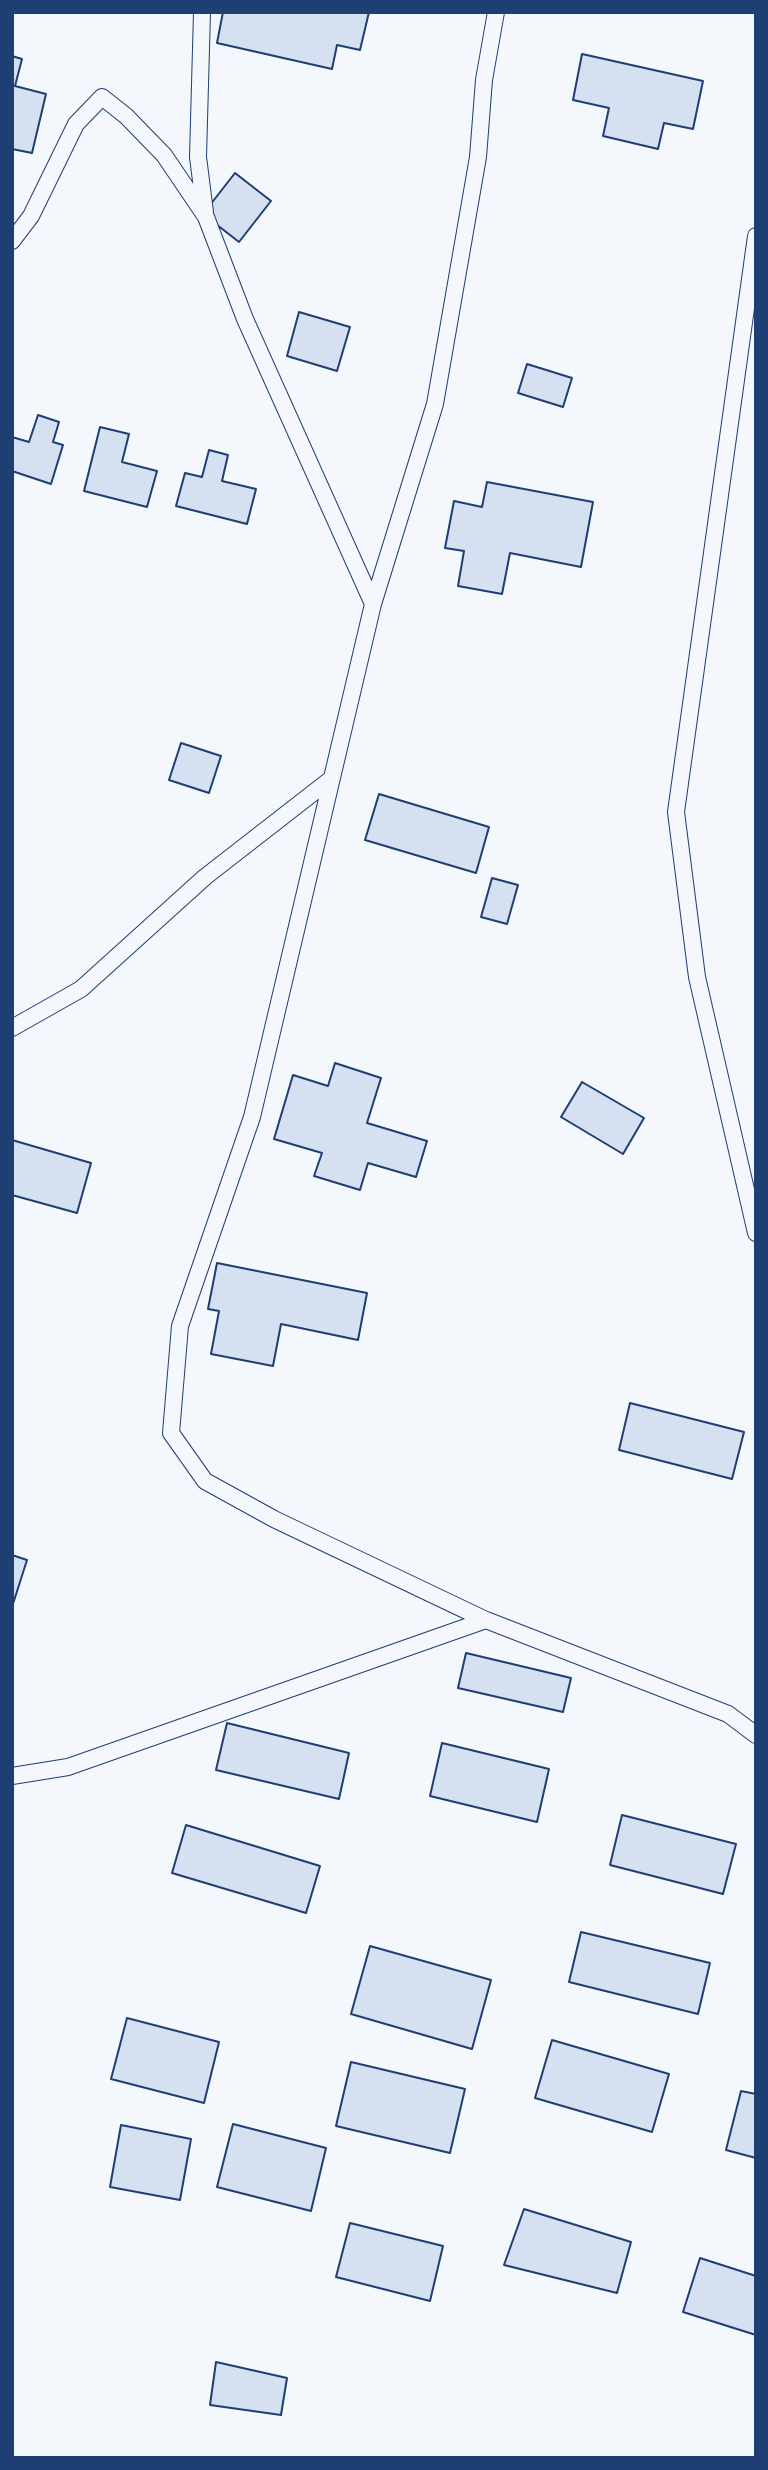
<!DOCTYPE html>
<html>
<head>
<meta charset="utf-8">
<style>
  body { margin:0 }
  #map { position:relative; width:768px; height:2470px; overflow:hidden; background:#f4f7fb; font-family:"Titillium Web",sans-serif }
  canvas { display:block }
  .frame { position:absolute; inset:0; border:14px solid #1d3f73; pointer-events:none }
</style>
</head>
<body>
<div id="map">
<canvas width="768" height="2470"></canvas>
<div class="frame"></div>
</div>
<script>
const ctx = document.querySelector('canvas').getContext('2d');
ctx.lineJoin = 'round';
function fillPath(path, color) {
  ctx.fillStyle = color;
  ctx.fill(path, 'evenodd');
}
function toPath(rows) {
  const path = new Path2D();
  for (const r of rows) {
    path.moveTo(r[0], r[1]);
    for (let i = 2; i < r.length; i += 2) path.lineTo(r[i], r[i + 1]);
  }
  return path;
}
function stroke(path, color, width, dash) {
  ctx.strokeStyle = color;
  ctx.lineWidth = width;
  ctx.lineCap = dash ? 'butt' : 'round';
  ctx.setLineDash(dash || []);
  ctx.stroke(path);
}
const building = toPath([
  [223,12,369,12,360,50,337,45,332,69,217,43,223,12],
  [582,54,703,81,693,129,664,123,658,149,603,136,609,108,573,100,582,54],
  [12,56,22,59,15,86,46,94,32,153,12,149,12,56],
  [235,173,271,201,239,242,203,214,235,173],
  [299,312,350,327,337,371,287,356,299,312],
  [527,364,572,378,563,407,518,393,527,364],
  [38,415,59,422,53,442,63,445,51,484,12,471,12,437,29,442,38,415],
  [100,427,129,434,122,462,157,471,147,507,84,491,100,427],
  [209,450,228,455,222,481,256,489,247,524,176,506,185,473,202,477,209,450],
  [487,482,593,502,581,567,510,553,502,594,458,586,464,551,445,548,454,501,482,507,487,482],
  [181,743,221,756,209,793,169,780,181,743],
  [379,794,489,827,476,873,365,840,379,794],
  [492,878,518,885,507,924,481,917,492,878],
  [335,1063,381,1078,367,1123,427,1141,416,1177,368,1163,360,1190,314,1176,322,1153,274,1139,293,1075,328,1086,335,1063],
  [582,1082,644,1118,623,1154,561,1117,582,1082],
  [12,1140,91,1163,77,1213,12,1195,12,1140],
  [217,1263,367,1293,358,1340,281,1324,273,1366,211,1354,219,1311,208,1309,217,1263],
  [630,1403,744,1432,732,1479,619,1450,630,1403],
  [12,1555,27,1560,12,1607,12,1555],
  [466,1653,571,1678,563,1712,458,1688,466,1653],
  [227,1723,349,1753,339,1799,216,1770,227,1723],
  [442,1743,549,1769,537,1822,430,1796,442,1743],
  [622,1815,736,1844,723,1894,610,1865,622,1815],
  [186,1825,320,1866,306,1913,172,1873,186,1825],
  [581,1932,710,1963,698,2014,569,1982,581,1932],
  [370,1946,491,1980,472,2049,351,2014,370,1946],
  [127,2018,219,2042,204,2103,111,2079,127,2018],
  [552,2040,669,2074,652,2132,535,2098,552,2040],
  [351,2062,465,2089,450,2153,336,2126,351,2062],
  [741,2091,756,2094,756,2158,726,2150,741,2091],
  [233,2124,326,2148,311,2211,217,2187,233,2124],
  [121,2125,191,2139,180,2200,110,2187,121,2125],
  [524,2209,631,2242,617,2293,504,2265,524,2209],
  [350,2223,443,2246,430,2301,336,2277,350,2223],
  [700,2258,756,2276,756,2335,683,2312,700,2258],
  [216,2362,287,2378,281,2415,210,2405,216,2362]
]);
fillPath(building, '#d5e0f0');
stroke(building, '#1d3f73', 2);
const service = toPath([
  [202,12,198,157,205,212],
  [496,12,484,80,478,157,435,404,373,604,252,1117,180,1326,171,1433,205,1481,274,1519,486,1620,728,1714,756,1735],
  [756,236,676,812,697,977,756,1233],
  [12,241,31,216,76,124,102,97,126,116,164,155,206,217,245,319,373,604],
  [12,1028,81,989,205,877,331,779],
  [12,1776,68,1767,486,1620]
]);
stroke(service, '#1d3f73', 18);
stroke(service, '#f4f7fb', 16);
</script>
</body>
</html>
